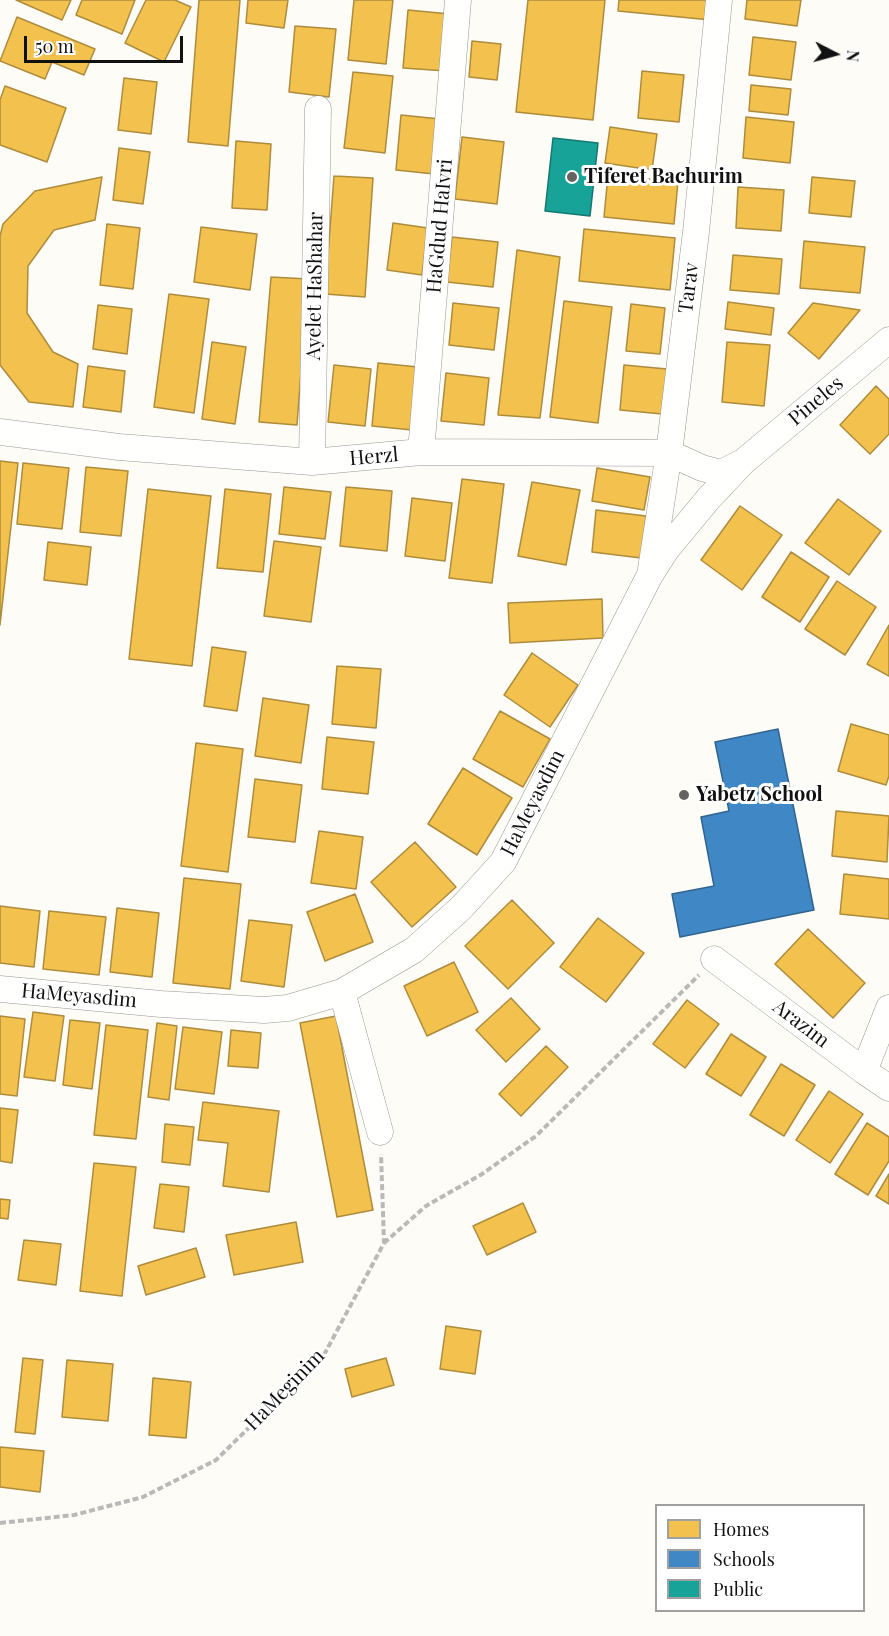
<!DOCTYPE html>
<html>
<head>
<meta charset="utf-8">
<style>
  body { margin:0 }
  #map { position:relative; width:889px; height:1636px; overflow:hidden; background:#fdfcf7; font-family:"Playfair Display",serif }
  canvas { display:block }
  .legend { position:absolute; left:655px; top:1504px; width:210px; height:108px; box-sizing:border-box; background:#fff; border:2px solid #a0a0a0; margin:0; padding:8px 10px; list-style:none; font-size:18px; color:#111 }
  .legend li { display:flex; align-items:center; gap:12px; height:30px }
  .legend b { width:30px; border:2px solid #a0a0a0 }
  .north { position:absolute; left:805px; top:24px; width:60px; height:60px; -webkit-text-stroke:4px #fff; paint-order:stroke; rotate:96deg; font-size:16px; font-weight:700; line-height:24px; text-align:center; color:#111 }
  .north::after { content:''; display:block; margin:auto; width:21px; height:27px; background:#111; clip-path:polygon(50% 0,100% 100%,50% 72%,0 100%) }
  .scale { position:absolute; left:24px; top:36px; width:159px; height:27px; box-sizing:border-box; border:3px solid #111; border-top:0; padding-left:8px; font-size:18px; line-height:21px; white-space:nowrap; color:#111; -webkit-text-stroke:4px #fff; paint-order:stroke }
</style>
</head>
<body>
<div id="map">
<canvas width="889" height="1636"></canvas>
<ul class="legend">
<li><b style="height:16px;background:#f2c14e"></b>Homes</li>
<li><b style="height:16px;background:#3f88c5"></b>Schools</li>
<li><b style="height:16px;background:#17a398"></b>Public</li>
</ul>
<div class="north">N</div>
<div class="scale">50 m</div>
</div>
<script>
const ctx = document.querySelector('canvas').getContext('2d');
ctx.lineJoin = 'round';
function fillPath(path, color) {
  ctx.fillStyle = color;
  ctx.fill(path, 'evenodd');
}
function toPath(rows) {
  const path = new Path2D();
  for (const r of rows) {
    path.moveTo(r[0], r[1]);
    for (let i = 2; i < r.length; i += 2) path.lineTo(r[i], r[i + 1]);
  }
  return path;
}
function stroke(path, color, width, dash) {
  ctx.strokeStyle = color;
  ctx.lineWidth = width;
  ctx.lineCap = dash ? 'butt' : 'round';
  ctx.setLineDash(dash || []);
  ctx.stroke(path);
}
function label(font, color, halo, rows, align = 'center') {
  ctx.font = font + ' "Playfair Display",serif';
  ctx.lineWidth = 6;
  ctx.setLineDash([]);
  ctx.textBaseline = 'middle';
  ctx.strokeStyle = halo;
  ctx.fillStyle = color;
  for (const [text, x, y, turn = 0] of rows) {
    ctx.save();
    ctx.translate(x, y);
    ctx.rotate((+turn || 0) * Math.PI / 180);
    ctx.textAlign = isNaN(turn) ? turn : align;
    if (halo) ctx.strokeText(text, 0, 0);
    ctx.fillText(text, 0, 0);
    ctx.restore();
  }
}
const homes = toPath([
  [16,0,71,0,62,20,16,0],
  [82,0,135,0,122,34,76,15,82,0],
  [146,0,175,0,191,7,164,62,125,43,146,0],
  [199,0,240,0,228,146,188,142,199,0],
  [248,0,288,0,284,28,246,23,248,0],
  [354,0,393,0,386,64,348,60,354,0],
  [528,0,605,0,593,120,516,112,528,0],
  [619,0,713,0,711,20,618,11,619,0],
  [747,0,801,0,797,26,745,19,747,0],
  [408,10,450,14,446,71,403,68,408,10],
  [17,17,95,49,84,75,52,62,45,79,0,61,17,17],
  [295,26,336,29,329,97,289,92,295,26],
  [753,37,796,42,791,80,749,75,753,37],
  [472,41,501,44,497,80,469,77,472,41],
  [642,71,684,75,679,122,638,118,642,71],
  [353,72,393,76,385,153,344,148,353,72],
  [124,78,157,82,151,134,118,130,124,78],
  [751,85,791,89,788,115,749,111,751,85],
  [5,86,66,108,47,162,0,145,0,100,5,86],
  [401,115,440,119,434,174,396,170,401,115],
  [746,117,794,122,790,163,743,158,746,117],
  [610,127,657,134,652,170,605,163,610,127],
  [462,137,504,142,497,204,455,199,462,137],
  [236,141,271,144,267,210,232,208,236,141],
  [119,148,150,152,143,204,113,200,119,148],
  [608,175,678,182,674,224,604,217,608,175],
  [334,176,373,178,365,297,325,294,334,176],
  [102,177,95,220,54,230,28,266,27,313,53,352,78,364,73,407,29,402,0,365,0,236,3,224,35,191,102,177],
  [812,177,855,181,851,217,809,213,812,177],
  [738,187,784,190,781,231,736,228,738,187],
  [393,223,428,228,422,275,387,270,393,223],
  [107,224,140,228,133,289,100,285,107,224],
  [201,227,257,234,250,290,194,282,201,227],
  [584,229,675,238,670,290,579,281,584,229],
  [452,237,498,242,493,287,447,282,452,237],
  [804,241,865,247,860,293,800,288,804,241],
  [517,250,560,257,540,418,498,415,517,250],
  [733,255,782,259,779,294,730,290,733,255],
  [271,277,308,279,297,425,259,422,271,277],
  [169,294,209,299,194,413,154,407,169,294],
  [564,301,612,307,598,423,550,417,564,301],
  [728,302,774,308,771,335,725,329,728,302],
  [453,303,499,308,494,350,449,345,453,303],
  [813,303,860,310,819,359,788,333,813,303],
  [631,304,665,308,660,354,626,351,631,304],
  [98,305,132,309,127,354,93,349,98,305],
  [212,342,246,347,235,424,202,419,212,342],
  [727,342,770,345,764,406,722,402,727,342],
  [378,363,418,367,412,430,372,426,378,363],
  [334,365,371,369,365,426,328,422,334,365],
  [624,365,667,369,662,414,620,410,624,365],
  [88,366,125,371,121,412,83,407,88,366],
  [446,373,489,378,484,425,441,421,446,373],
  [876,386,889,399,889,434,870,454,840,425,876,386],
  [0,461,18,463,0,625,0,461],
  [23,463,69,468,62,529,17,524,23,463],
  [86,467,128,471,121,536,80,532,86,467],
  [597,468,650,477,644,510,592,501,597,468],
  [462,479,504,484,492,583,449,578,462,479],
  [532,482,580,490,566,565,518,556,532,482],
  [284,487,331,492,325,539,279,534,284,487],
  [346,487,392,491,387,551,340,546,346,487],
  [148,489,211,496,192,666,129,659,148,489],
  [225,489,271,494,263,572,217,568,225,489],
  [412,498,452,503,445,561,405,556,412,498],
  [838,499,881,531,849,575,805,543,838,499],
  [740,506,782,535,742,590,701,560,740,506],
  [596,510,646,516,641,558,592,552,596,510],
  [274,541,321,547,311,622,264,616,274,541],
  [48,542,91,547,87,585,44,580,48,542],
  [791,552,829,577,800,622,762,597,791,552],
  [837,581,876,607,845,655,805,629,837,581],
  [602,599,603,638,510,643,508,603,602,599],
  [889,625,889,676,867,664,889,625],
  [212,647,246,652,237,711,204,706,212,647],
  [532,653,578,685,550,727,504,695,532,653],
  [337,666,381,669,376,728,332,724,337,666],
  [263,698,309,705,301,763,255,756,263,698],
  [500,711,550,739,523,787,473,759,500,711],
  [851,724,889,735,889,776,886,785,838,771,851,724],
  [327,737,374,742,368,794,322,789,327,737],
  [196,743,243,749,228,872,181,866,196,743],
  [463,768,512,798,477,855,428,824,463,768],
  [255,779,302,785,295,842,248,837,255,779],
  [836,811,889,816,887,862,832,856,836,811],
  [319,831,363,837,356,889,311,883,319,831],
  [415,842,456,887,412,927,371,882,415,842],
  [844,874,889,879,889,919,840,914,844,874],
  [184,878,241,884,230,989,173,983,184,878],
  [355,894,373,942,325,961,307,912,355,894],
  [512,900,554,943,508,989,465,946,512,900],
  [0,906,40,911,34,967,0,963,0,906],
  [117,908,159,913,152,977,110,972,117,908],
  [49,911,106,917,99,975,43,969,49,911],
  [598,918,644,953,606,1002,560,967,598,918],
  [249,920,292,925,284,987,241,981,249,920],
  [808,929,865,983,833,1018,775,964,808,929],
  [454,962,478,1012,427,1036,404,986,454,962],
  [511,998,540,1029,506,1062,476,1030,511,998],
  [687,1000,719,1024,685,1068,653,1044,687,1000],
  [33,1012,64,1016,55,1081,24,1077,33,1012],
  [0,1016,25,1019,17,1096,0,1094,0,1016],
  [336,1016,373,1210,337,1217,300,1023,336,1016],
  [70,1020,100,1023,92,1089,63,1085,70,1020],
  [157,1023,177,1026,169,1100,148,1097,157,1023],
  [106,1025,148,1030,136,1139,94,1135,106,1025],
  [183,1027,222,1032,214,1094,175,1089,183,1027],
  [231,1030,261,1033,258,1068,228,1066,231,1030],
  [731,1034,766,1057,741,1096,706,1074,731,1034],
  [546,1046,568,1067,521,1116,499,1094,546,1046],
  [781,1064,815,1085,784,1136,750,1115,781,1064],
  [829,1091,863,1114,830,1163,796,1140,829,1091],
  [203,1102,279,1111,269,1192,223,1186,228,1143,198,1140,203,1102],
  [0,1108,18,1110,12,1163,0,1161,0,1108],
  [867,1123,889,1137,889,1161,868,1195,835,1174,867,1123],
  [165,1124,194,1127,190,1165,162,1162,165,1124],
  [94,1163,136,1167,122,1296,80,1291,94,1163],
  [889,1174,889,1204,876,1196,889,1174],
  [160,1184,189,1187,184,1232,154,1228,160,1184],
  [0,1199,10,1200,8,1219,0,1218,0,1199],
  [523,1203,536,1232,487,1255,473,1226,523,1203],
  [296,1222,303,1262,234,1275,226,1235,296,1222],
  [24,1240,61,1244,56,1285,18,1280,24,1240],
  [196,1248,205,1277,146,1295,138,1266,196,1248],
  [446,1326,481,1331,475,1374,440,1369,446,1326],
  [23,1358,43,1360,35,1434,15,1432,23,1358],
  [386,1358,394,1385,352,1397,345,1369,386,1358],
  [67,1360,113,1364,108,1421,62,1417,67,1360],
  [153,1378,191,1382,186,1438,149,1435,153,1378],
  [0,1447,44,1451,40,1492,0,1487,0,1447]
]);
fillPath(homes, '#f2c14e');
stroke(homes, '#ae8c3c', 1.5);
const schools = toPath([
  [778,729,814,910,680,937,672,894,714,886,701,817,729,811,715,742,778,729]
]);
fillPath(schools, '#3f88c5');
stroke(schools, '#31648f', 1.5);
const public = toPath([
  [553,138,598,143,590,216,545,211,553,138]
]);
fillPath(public, '#17a398');
stroke(public, '#157770', 1.5);
const street = toPath([
  [0,432,119,447,312,462,421,452,669,453,702,468,721,473,743,462],
  [421,452,458,0],
  [312,462,318,109],
  [651,569,669,453,696,232,719,0],
  [714,959,864,1071,889,1088],
  [0,989,161,1004,264,1010,288,1008,342,992,414,950,461,908,503,862,650,575,666,550,709,498,743,462,889,340],
  [342,992,380,1132],
  [864,1071,889,1008]
]);
stroke(street, '#979795', 27);
stroke(toPath([
  [384,1243,426,1206,482,1174,536,1136,699,975],
  [0,1523,74,1515,143,1497,216,1460,325,1353,384,1243,381,1154]
]), '#b9b9b8', 4, [6, 3]);
stroke(street, '#fffffe', 26);
for (const [x, y, r, color] of [
  [572,177,6,"#646362"],
  [684,795,6,"#646362"]
]) {
  const dot = new Path2D();
  dot.arc(x, y, r, 0, 2 * Math.PI);
  ctx.fillStyle = color;
  ctx.fill(dot);
  stroke(dot, '#fff', 2);
}
label('bold 20px', '#111', '#fff', [
  ["Tiferet Bachurim",584,177],
  ["Yabetz School",696,795]
], 'left');
label('20px', '#111', '#fff', [
  ["HaGdud HaIvri",440,226,-85],
  ["Ayelet HaShahar",315,286,-89],
  ["Tarav",689,288,-83],
  ["Pineles",816,401,-40],
  ["Herzl",374,457,-5],
  ["HaMeyasdim",533,803,-63],
  ["HaMeyasdim",79,996,5],
  ["Arazim",801,1024,37],
  ["HaMeginim",285,1390,-46]
]);
</script>
</body>
</html>
